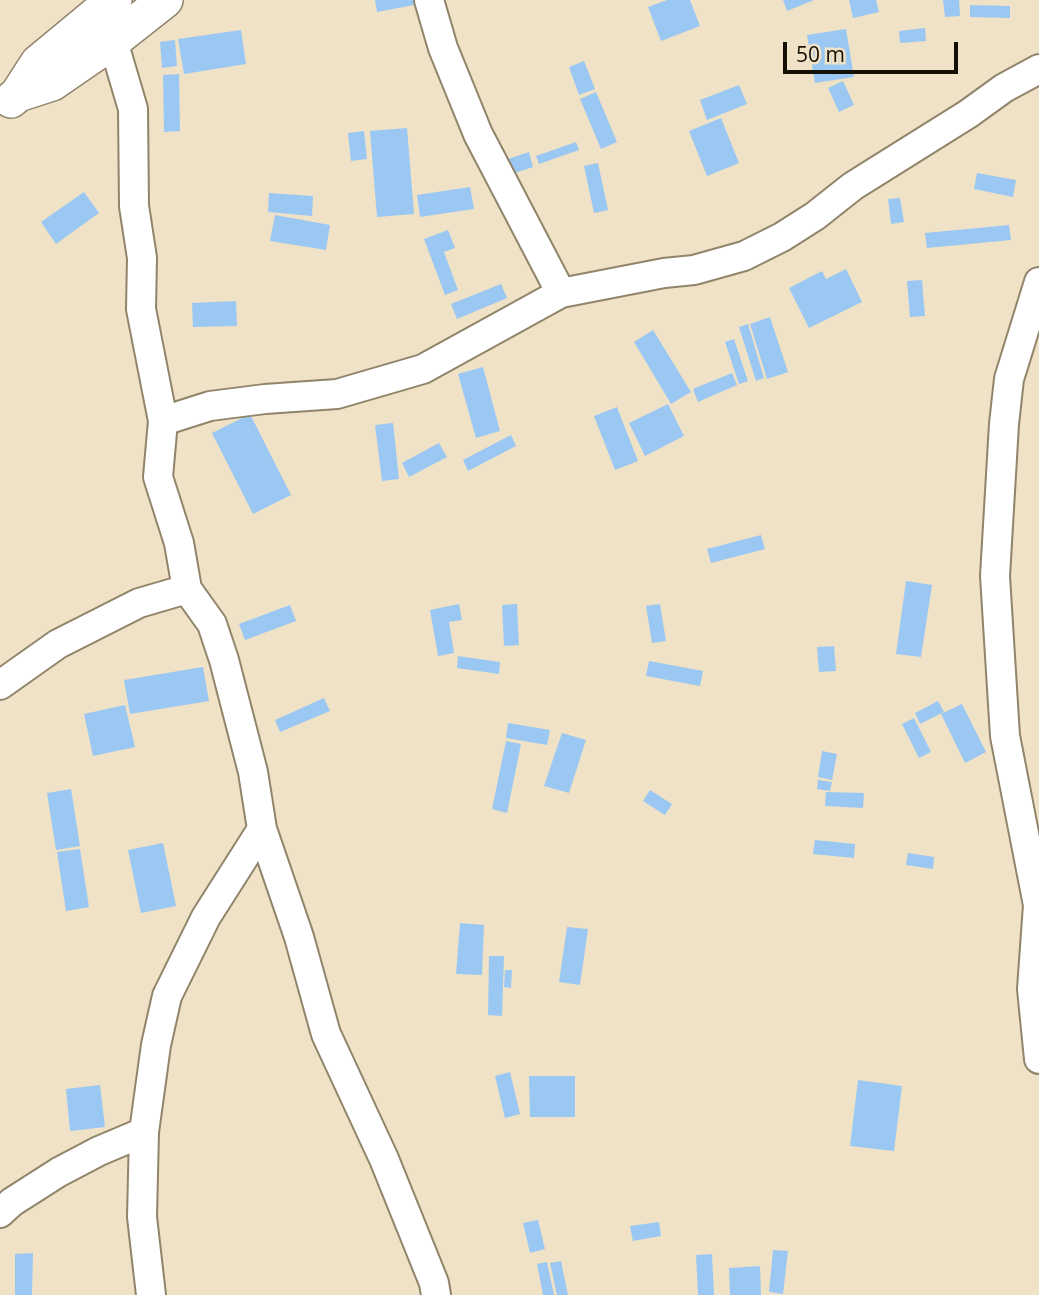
<!DOCTYPE html>
<html>
<head>
<meta charset="utf-8">
<style>
  body { margin:0 }
  #map { position:relative; width:1039px; height:1295px; overflow:hidden; background:#efe2c6; font-family:"Open Sans",sans-serif }
  canvas { display:block }
  .scale { position:absolute; left:783px; top:42px; width:175px; height:32px; box-sizing:border-box; border:4px solid #141006; border-top:0; padding-left:9px; font-size:21px; line-height:24px; white-space:nowrap; color:#141006; -webkit-text-stroke:5px #efe2c6; paint-order:stroke }
</style>
</head>
<body>
<div id="map">
<canvas width="1039" height="1295"></canvas>
<div class="scale">50 m</div>
</div>
<script>
const ctx = document.querySelector('canvas').getContext('2d');
ctx.lineJoin = 'round';
function fillPath(path, color) {
  ctx.fillStyle = color;
  ctx.fill(path, 'evenodd');
}
function toPath(rows) {
  const path = new Path2D();
  for (const r of rows) {
    path.moveTo(r[0], r[1]);
    for (let i = 2; i < r.length; i += 2) path.lineTo(r[i], r[i + 1]);
  }
  return path;
}
function stroke(path, color, width, dash) {
  ctx.strokeStyle = color;
  ctx.lineWidth = width;
  ctx.lineCap = dash ? 'butt' : 'round';
  ctx.setLineDash(dash || []);
  ctx.stroke(path);
}
fillPath(toPath([
  [375,0,413,0,414,5,377,12],
  [667,0,690,0,700,26,661,41,648,7],
  [783,0,814,0,787,11],
  [849,0,876,0,879,12,853,18],
  [943,0,959,0,960,16,945,17],
  [970,5,1010,6,1010,18,970,17],
  [925,28,926,41,900,43,899,31],
  [846,29,854,77,815,83,807,35],
  [241,30,246,64,184,74,178,39],
  [175,40,177,66,162,68,160,42],
  [584,61,595,89,579,95,569,67],
  [179,74,180,131,164,132,163,75],
  [843,81,854,105,839,112,828,88],
  [739,85,747,104,707,120,700,100],
  [596,92,617,142,601,149,580,99],
  [721,118,739,163,707,176,689,131],
  [407,128,414,214,377,217,370,131],
  [364,131,367,159,351,161,348,133],
  [576,142,579,150,539,164,536,156],
  [529,152,533,167,509,175,505,160],
  [598,163,608,210,594,213,584,166],
  [977,173,1016,180,1013,197,974,189],
  [470,187,474,209,420,217,417,195],
  [84,192,99,213,56,244,41,222],
  [269,193,313,196,312,216,268,212],
  [900,198,904,222,891,224,888,199],
  [275,215,330,225,326,250,270,241],
  [1009,225,1011,240,927,248,925,233],
  [448,230,455,248,444,252,458,290,445,295,424,239],
  [846,269,862,302,809,328,789,288,822,271,826,279],
  [922,280,925,316,910,317,907,281],
  [501,284,507,298,457,319,451,304],
  [236,301,237,326,193,327,192,303],
  [770,317,788,372,767,379,750,324],
  [748,324,764,378,756,381,739,327],
  [653,330,691,392,671,404,634,342],
  [734,339,748,381,739,384,725,342],
  [483,367,500,431,476,438,458,374],
  [732,373,737,385,698,402,693,389],
  [668,404,684,436,645,456,629,423],
  [617,407,638,461,615,470,594,416],
  [250,414,291,495,253,514,212,433],
  [393,423,399,479,382,481,375,425],
  [511,435,516,446,468,471,463,460],
  [439,443,447,457,409,477,402,463],
  [761,535,765,549,711,563,707,549],
  [906,581,932,585,921,657,896,654],
  [459,604,462,620,449,622,454,653,438,656,430,610],
  [517,604,519,645,504,646,502,605],
  [660,604,666,641,652,643,646,606],
  [290,605,296,621,245,640,239,624],
  [834,646,836,671,819,672,817,647],
  [458,656,500,662,499,674,457,668],
  [649,661,703,671,700,686,646,676],
  [203,667,209,701,130,714,124,680],
  [324,698,330,711,280,732,275,720],
  [938,701,944,712,920,724,915,713],
  [962,704,986,752,965,763,941,714],
  [125,705,135,747,93,756,84,714],
  [914,718,931,752,919,758,902,724],
  [508,723,550,730,547,745,506,738],
  [562,733,586,740,569,793,544,786],
  [506,741,521,744,507,813,492,809],
  [822,751,837,754,832,780,818,777],
  [818,780,832,782,830,791,817,789],
  [71,789,80,846,56,850,47,793],
  [650,790,672,804,665,815,643,801],
  [826,792,864,793,863,808,825,806],
  [815,840,855,844,854,858,813,854],
  [163,843,176,906,141,913,128,850],
  [80,849,89,907,66,911,57,852],
  [908,853,934,857,933,869,906,865],
  [460,923,484,925,482,975,456,974],
  [567,927,588,929,580,985,559,982],
  [489,956,504,956,502,1016,488,1015],
  [505,970,512,970,511,988,504,987],
  [510,1072,520,1114,505,1118,495,1076],
  [529,1076,575,1076,575,1117,530,1117],
  [858,1080,902,1086,894,1151,850,1146],
  [100,1085,105,1127,70,1131,66,1089],
  [538,1220,545,1249,530,1253,523,1223],
  [659,1222,661,1236,633,1241,630,1226],
  [773,1250,788,1251,783,1294,769,1292],
  [33,1253,32,1295,15,1295,15,1254],
  [712,1254,714,1295,698,1295,696,1255],
  [561,1261,568,1295,557,1295,550,1263],
  [547,1262,554,1295,543,1295,537,1264],
  [760,1266,761,1295,730,1295,729,1268]
]), '#9bc8f3');
const minor = toPath([
  [429,0,443,48,478,134,561,293],
  [113,41,133,109,134,206,142,258,141,309,163,421,158,477,179,543,187,589,212,624,224,660,253,772,262,829,299,937,326,1034,384,1159,434,1283,436,1295],
  [1039,282,1009,379,1004,424,995,576,1005,736,1038,905,1032,989,1039,1059],
  [163,421,210,406,265,399,337,394,423,369,561,293,664,273,694,270,744,256,782,237,815,216,853,186,968,114,1004,88,1039,69],
  [0,685,58,644,139,603,187,589],
  [0,1213,12,1202,59,1172,99,1151,144,1132],
  [151,1295,142,1217,144,1132,156,1045,167,996,206,917,262,829]
]);
const major = toPath([
  [18,94,52,83,113,41,165,0],
  [11,100,18,94,38,63,114,0]
]);
stroke(minor, '#90846a', 32);
stroke(major, '#90846a', 38);
stroke(minor, '#fff', 28);
stroke(major, '#fff', 35);
</script>
</body>
</html>
